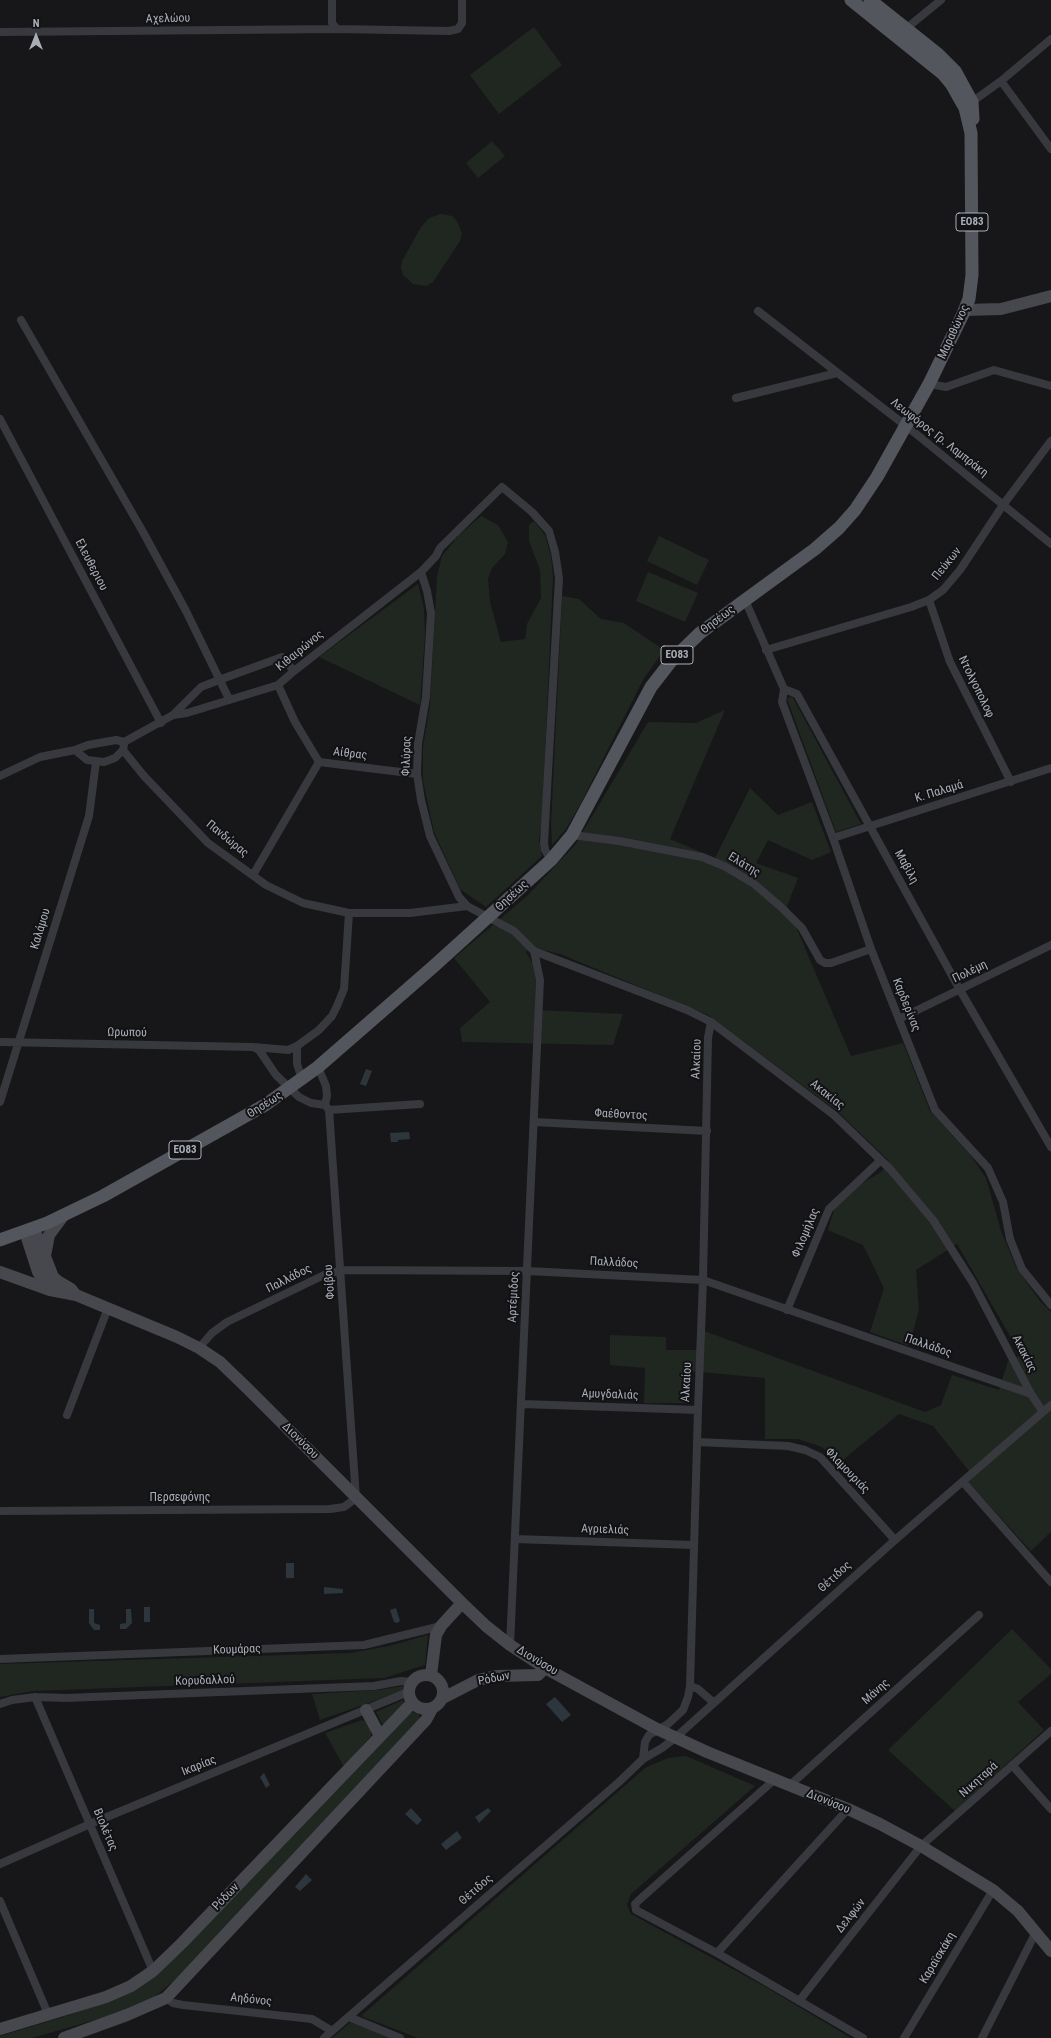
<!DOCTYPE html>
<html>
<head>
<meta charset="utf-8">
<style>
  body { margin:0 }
  #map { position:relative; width:1051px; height:2038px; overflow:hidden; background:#171719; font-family:"Roboto Condensed",sans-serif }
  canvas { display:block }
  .north { position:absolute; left:16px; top:16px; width:40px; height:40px; -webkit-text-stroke:3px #121214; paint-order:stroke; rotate:0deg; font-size:11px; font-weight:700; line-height:16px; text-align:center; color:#a9aeb9 }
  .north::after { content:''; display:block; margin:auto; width:14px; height:18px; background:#a9aeb9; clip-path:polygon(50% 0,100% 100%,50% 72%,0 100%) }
</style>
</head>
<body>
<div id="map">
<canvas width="1051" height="2038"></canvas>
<div class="north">N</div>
</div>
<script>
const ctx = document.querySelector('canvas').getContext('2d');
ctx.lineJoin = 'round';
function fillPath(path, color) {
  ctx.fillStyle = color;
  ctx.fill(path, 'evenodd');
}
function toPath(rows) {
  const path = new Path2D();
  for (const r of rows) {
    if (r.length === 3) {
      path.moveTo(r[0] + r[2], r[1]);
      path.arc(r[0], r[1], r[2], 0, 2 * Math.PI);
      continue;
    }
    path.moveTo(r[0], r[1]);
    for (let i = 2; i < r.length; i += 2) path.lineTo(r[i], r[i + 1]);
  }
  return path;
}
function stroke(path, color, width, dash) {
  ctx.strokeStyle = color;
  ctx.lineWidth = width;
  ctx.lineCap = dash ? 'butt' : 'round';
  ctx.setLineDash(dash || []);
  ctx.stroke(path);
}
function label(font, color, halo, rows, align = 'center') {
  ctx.font = font + ' "Roboto Condensed",sans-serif';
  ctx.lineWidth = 4;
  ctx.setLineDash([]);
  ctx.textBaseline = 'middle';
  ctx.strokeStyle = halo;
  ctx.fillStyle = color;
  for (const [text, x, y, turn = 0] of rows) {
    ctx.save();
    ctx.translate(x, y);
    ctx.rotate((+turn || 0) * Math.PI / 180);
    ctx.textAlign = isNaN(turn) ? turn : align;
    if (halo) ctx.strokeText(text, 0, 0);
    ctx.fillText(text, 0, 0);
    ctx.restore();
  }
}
fillPath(toPath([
  [534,27,562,65,499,114,470,75],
  [492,141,505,156,478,178,466,163],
  [441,214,452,216,457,221,462,234,460,241,433,282,426,286,413,284,403,275,401,268,402,261,421,227,429,218],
  [481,516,498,525,508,542,505,554,492,568,488,579,490,602,501,642,525,639,527,624,541,598,540,570,529,541,529,525,534,521,545,535,551,556,553,577,542,824,539,839,542,856,486,907,460,889,434,832,423,781,423,747,430,705,437,576,442,556,459,535],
  [659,536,709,560,697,585,647,561],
  [648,572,698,593,685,622,636,601],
  [418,584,424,608,425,635,420,705,319,657],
  [562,596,579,599,601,619,624,623,664,650,643,680,580,805,566,829,552,845,551,824],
  [792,696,861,824,836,832,787,699],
  [725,710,670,839,715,858,750,788,778,815,812,802,831,852,812,860,768,840,756,863,798,878,787,906,851,1056,903,1043,930,1111,971,1156,986,1178,1001,1231,1017,1269,1040,1301,1051,1312,1051,1532,1031,1551,968,1482,973,1476,933,1426,899,1414,839,1463,822,1447,798,1439,765,1439,765,1378,689,1371,687,1403,644,1403,645,1368,610,1365,610,1335,666,1337,666,1350,701,1350,704,1331,925,1412,941,1405,952,1375,999,1390,1008,1361,1021,1355,957,1244,916,1270,919,1310,909,1346,870,1332,884,1288,863,1245,828,1230,838,1197,881,1172,889,1161,837,1111,708,1015,560,954,531,947,526,952,533,964,536,979,535,1010,623,1014,613,1045,462,1042,460,1028,490,1002,454,958,527,896,575,845,648,722,696,723],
  [1012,1629,1051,1669,1051,1674,1018,1702,1044,1730,955,1811,888,1750],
  [428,1635,425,1665,384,1678,33,1691,0,1697,0,1664,350,1653,389,1646],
  [403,1686,403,1691,320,1720,312,1694,379,1690],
  [403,1700,405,1703,383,1725,376,1712],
  [414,1712,419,1714,420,1718,182,1974,153,1998,123,2012,32,2038,0,2038,0,2036,60,2018,120,1997,156,1976,408,1714],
  [362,1720,368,1722,371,1729,371,1736,344,1767,325,1733],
  [686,1756,755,1786,631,1894,627,1905,631,1914,764,1986,851,2038,418,2038,361,2016,645,1768,668,1758],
  [352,2021,398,2038,332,2038]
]), '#1f2720');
fillPath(toPath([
  [366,1069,372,1071,366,1086,360,1084],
  [409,1132,410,1139,398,1140,398,1142,391,1142,390,1133],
  [286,1563,294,1563,294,1578,286,1578],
  [324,1587,343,1589,343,1593,324,1594],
  [144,1607,150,1607,150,1622,144,1622],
  [396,1608,400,1621,397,1623,394,1622,390,1610],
  [89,1609,94,1609,94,1623,100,1625,100,1630,94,1630,89,1623],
  [126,1609,131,1609,132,1623,126,1629,120,1629,120,1624,126,1623],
  [555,1697,571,1715,562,1722,546,1704],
  [264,1773,270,1785,266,1788,260,1777],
  [411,1808,422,1820,417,1825,405,1814],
  [488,1808,491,1811,479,1823,475,1817],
  [457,1831,462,1838,446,1850,441,1844],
  [306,1874,312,1880,300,1891,295,1887]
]), '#2d363d');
stroke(toPath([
  [332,0,332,23,337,29],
  [903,31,941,0],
  [0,32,337,29,449,31,458,29,462,23,462,0],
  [1001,81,1051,149],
  [969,104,1001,81,1051,39],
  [758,311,915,433,1051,544],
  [21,320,143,532,186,611,229,699],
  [929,384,946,387,994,370,1051,386],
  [736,398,837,373],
  [0,419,161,723],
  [421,572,427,591,431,613,426,697,418,744,417,774,421,800,430,836,459,897,467,906,514,931,534,951,687,1010,711,1022,834,1115,890,1169,933,1220,973,1283,1031,1394,1043,1412],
  [745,600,784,689,797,694,960,990,1051,1147],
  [929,600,950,662,1011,782],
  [766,650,911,607,929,600,943,590,960,570,1003,505,1051,441],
  [278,685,295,722,319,762,417,774],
  [784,689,782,702,833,838,871,949,935,1110,988,1168,1003,1202,1010,1239,1022,1269,1051,1305],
  [173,715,201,687,219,680,282,657,294,671],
  [75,750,87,760,104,762,115,758,123,750,124,745],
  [123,750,144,776,208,843,266,885,303,903,349,913,410,913,467,906],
  [0,776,40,757,75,750,88,745,116,740,124,742,173,715,187,713,278,685,294,671,421,572,436,556,440,548,502,487,532,512,549,531,555,552,559,578,544,843,545,850,551,860],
  [572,835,619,841,702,857,724,866,753,883,781,907,802,928,820,960,825,963,831,963,871,949],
  [833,838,1051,768],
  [253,875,319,762],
  [899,1019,1051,945],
  [0,1042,253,1047,288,1050,297,1046,319,1030,332,1016,337,1006,344,989,349,913],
  [297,1046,297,1064,302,1079],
  [253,1047,259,1050,276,1075,299,1097,311,1103,325,1105],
  [0,1102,89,816,96,762],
  [329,1110,420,1104],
  [534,1122,707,1131],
  [787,1310,829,1209,881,1160],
  [199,1348,212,1333,227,1322,324,1275,342,1270,528,1271,703,1280,1031,1394],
  [522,1404,698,1410],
  [67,1415,108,1308],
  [697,1442,788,1446,805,1450,820,1457,895,1540],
  [963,1482,1051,1582],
  [0,1511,330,1509,344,1507,356,1498,329,1110,325,1105,327,1096,326,1086,318,1067],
  [515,1539,694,1545],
  [510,1645,540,980,534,951],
  [0,1659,364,1645,441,1626],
  [690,1686,698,1689,713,1702],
  [35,1697,153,1971],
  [0,1704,12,1700,35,1697,66,1698,374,1686,401,1681,412,1682],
  [643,1759,645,1742,649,1735,668,1724,683,1710,688,1697,690,1686,698,1410,703,1280,708,1038,711,1022],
  [1013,1766,1051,1809],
  [774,1780,638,1901,635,1904,636,1910,717,1953,863,2038],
  [789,1786,979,1615],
  [0,1864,90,1824,408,1692],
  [0,1901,48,2014],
  [717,1953,848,1809],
  [166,1998,173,2003,183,2005,312,2019,332,2031],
  [799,2001,921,1846,1051,1731],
  [349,2017,400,2038],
  [324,2038,619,1782,643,1759,662,1748,675,1738,895,1540,1051,1405],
  [904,2038,993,1890],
  [982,2038,1036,1932]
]), '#38393e', 8);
stroke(toPath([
  [965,310,1001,309,1051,296],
  [45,1256,49,1235,64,1215],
  [0,1272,50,1290,76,1295,177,1337,199,1348,220,1362,248,1389,462,1603,486,1626,510,1645,545,1668,657,1729,707,1752,848,1809,880,1824,921,1846,993,1890,1018,1911,1051,1951],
  [50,1290,38,1272,27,1238,29,1230,37,1236,53,1277,59,1282,71,1289,75,1294],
  [426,1692,17],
  [431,1675,436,1635,441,1626,462,1603],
  [443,1698,478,1680,496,1676,538,1675,545,1668],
  [366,1710,380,1736],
  [0,2029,106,1997,131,1986,153,1971,182,1943,412,1703],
  [64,2038,127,2015,166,1998,426,1720,432,1709]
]), '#46484e', 12);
stroke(toPath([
  [870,0,938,54,955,71,972,102,973,119],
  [0,1240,47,1223,103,1196,265,1105,318,1067,434,966,551,860,572,835,651,687,672,660,700,633,815,549,839,528,855,510,877,477,929,384,963,314,969,299,972,275,971,133,965,108,952,85,943,74,851,0]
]), '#54565d', 13);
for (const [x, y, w] of [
  [972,222,32],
  [677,655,32],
  [185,1150,32]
]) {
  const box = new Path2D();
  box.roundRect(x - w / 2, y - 9, w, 18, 3);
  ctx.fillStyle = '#121214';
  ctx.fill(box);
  stroke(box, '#a9aeb9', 1);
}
label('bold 11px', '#a9aeb9', null, [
  ["ΕΟ83",972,222],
  ["ΕΟ83",677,655],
  ["ΕΟ83",185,1150]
]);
label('12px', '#a9aeb9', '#121214', [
  ["Αχελώου",168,19,-1],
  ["Μαραθώνος",954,332,-65],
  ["Λεωφόρος Γρ. Λαμπράκη",939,438,38],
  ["Πεύκων",947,564,-51],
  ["Ελευθεριου",91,565,62],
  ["Θησέως",718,620,-37],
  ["Κιθαιρώνος",300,651,-39],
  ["Ντολγοπολοφ",976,687,64],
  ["Αίθρας",350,754,7],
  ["Φιλύρας",407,756,-88],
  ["Κ. Παλαμά",939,792,-17],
  ["Πανδώρας",227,839,39],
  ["Ελάτης",744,865,31],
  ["Μαβίλη",906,867,61],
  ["Θησέως",512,896,-43],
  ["Καλάμου",41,929,-73],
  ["Πολέμη",970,972,-26],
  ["Καρδερίνας",906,1005,68],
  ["Ωρωπού",127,1033,1],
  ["Αλκαίου",697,1059,-88],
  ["Ακακίας",827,1095,38],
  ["Θησέως",265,1105,-33],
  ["Φαέθοντος",621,1115,3],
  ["Φιλομήλας",806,1233,-67],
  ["Παλλάδος",614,1263,3],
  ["Παλλάδος",289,1279,-27],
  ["Φοίβου",330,1282,-94],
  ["Αρτέμιδος",514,1297,-87],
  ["Παλλάδος",928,1346,19],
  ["Ακακίας",1024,1354,63],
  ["Αλκαίου",687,1382,-87],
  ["Αμυγδαλιάς",610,1395,2],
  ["Διονύσου",300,1441,45],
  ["Φλαμουριάς",847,1471,46],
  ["Περσεφόνης",180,1498],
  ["Αγριελιάς",605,1530,2],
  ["Θέτιδος",835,1577,-42],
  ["Κουμάρας",237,1650,-2],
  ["Διονύσου",537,1661,31],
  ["Ρόδων",494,1679,-11],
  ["Κορυδαλλού",205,1681,-2],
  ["Μάνης",876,1692,-42],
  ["Ικαρίας",199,1766,-22],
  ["Νικηταρά",979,1780,-42],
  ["Διονύσου",828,1802,22],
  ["Βιολέτας",105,1830,67],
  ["Θέτιδος",476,1890,-41],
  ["Ρόδων",226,1897,-46],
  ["Δελφών",851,1916,-52],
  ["Καραϊσκάκη",938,1958,-59],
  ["Αηδόνος",251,2000,6]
]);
</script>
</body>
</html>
